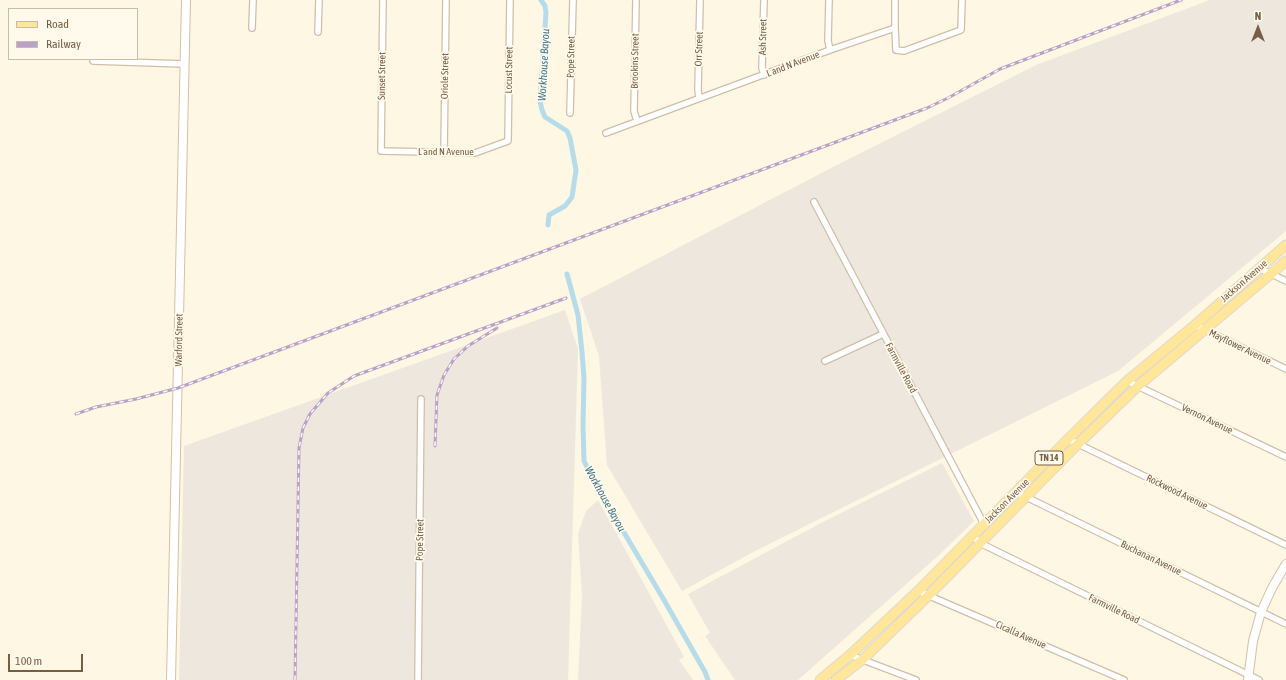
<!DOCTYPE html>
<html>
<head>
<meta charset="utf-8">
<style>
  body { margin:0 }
  #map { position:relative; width:1286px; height:680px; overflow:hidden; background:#fef7e3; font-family:"Asap Condensed",sans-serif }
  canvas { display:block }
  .legend { position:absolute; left:8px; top:8px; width:130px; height:52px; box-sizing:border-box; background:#fffaeb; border:1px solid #c9bca9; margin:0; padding:5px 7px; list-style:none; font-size:12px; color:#795e46 }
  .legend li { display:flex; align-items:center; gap:8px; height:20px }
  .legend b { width:20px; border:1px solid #c9bca9 }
  .north { position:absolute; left:1238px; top:8px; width:40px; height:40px; -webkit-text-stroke:3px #fffaeb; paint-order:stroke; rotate:0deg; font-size:11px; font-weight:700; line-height:16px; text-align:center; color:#795e46 }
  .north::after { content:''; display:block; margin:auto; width:14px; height:18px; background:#795e46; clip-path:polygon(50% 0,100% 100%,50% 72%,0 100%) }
  .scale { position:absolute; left:8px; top:654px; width:75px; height:18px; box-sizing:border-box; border:2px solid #795e46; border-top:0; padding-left:5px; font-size:12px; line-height:14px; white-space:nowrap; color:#795e46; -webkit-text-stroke:3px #fffaeb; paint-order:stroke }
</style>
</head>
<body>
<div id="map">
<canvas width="1286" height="680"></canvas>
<ul class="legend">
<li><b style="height:5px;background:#ffe699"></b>Road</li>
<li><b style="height:5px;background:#bba0c9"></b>Railway</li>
</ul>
<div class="north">N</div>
<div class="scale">100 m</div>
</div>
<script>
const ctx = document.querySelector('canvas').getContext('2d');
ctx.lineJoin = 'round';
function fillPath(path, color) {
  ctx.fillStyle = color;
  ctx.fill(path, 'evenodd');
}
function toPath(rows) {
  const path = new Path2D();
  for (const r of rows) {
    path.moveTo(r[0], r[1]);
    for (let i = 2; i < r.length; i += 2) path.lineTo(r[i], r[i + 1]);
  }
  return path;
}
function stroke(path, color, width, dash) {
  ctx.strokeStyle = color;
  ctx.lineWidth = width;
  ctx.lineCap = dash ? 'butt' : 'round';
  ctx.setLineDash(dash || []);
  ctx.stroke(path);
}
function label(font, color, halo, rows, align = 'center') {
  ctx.font = font + ' "Asap Condensed",sans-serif';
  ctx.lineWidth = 3.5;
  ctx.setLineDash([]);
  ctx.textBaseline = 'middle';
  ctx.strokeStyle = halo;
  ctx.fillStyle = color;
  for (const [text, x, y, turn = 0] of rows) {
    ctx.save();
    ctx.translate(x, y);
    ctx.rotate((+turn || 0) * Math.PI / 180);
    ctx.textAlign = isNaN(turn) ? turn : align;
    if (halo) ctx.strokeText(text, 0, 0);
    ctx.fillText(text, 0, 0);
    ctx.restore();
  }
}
fillPath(toPath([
  [1210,0,1286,0,1286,231,1118,371,755,551,682,591,607,465,599,356,580,299,833,167,1036,65],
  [565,310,578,349,568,680,179,680,184,446],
  [942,463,974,521,939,555,798,680,735,680,705,636,710,633,688,594,823,522],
  [598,500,684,657,679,660,693,680,578,680,582,596,578,534,586,511]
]), '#ede7de');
stroke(toPath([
  [541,0,545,6,546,13,540,101,542,110,545,117,567,131,570,138,576,170,572,197,565,206,549,215,548,225],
  [567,274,578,315,582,352,584,378,583,425,584,461,597,487,664,600,705,672,708,680]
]), '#b5dcea', 5);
const street = toPath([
  [383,0,381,151,475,153,508,141,510,0],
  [636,0,634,111,637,121],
  [764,0,762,68,764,75],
  [829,0,828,41,830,50],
  [895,0,895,28,896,50,904,51,961,30,962,0],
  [252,28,253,0],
  [318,32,319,0],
  [93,61,185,64],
  [699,98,698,90,700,0],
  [570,113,573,0],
  [606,133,830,50,895,28],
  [444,153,446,0],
  [814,202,985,526],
  [1259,268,1286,281],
  [1195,325,1286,369],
  [825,361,883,334],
  [1127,381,1286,457],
  [1068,439,1286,545],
  [1016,492,1286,624],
  [972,535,980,543,1259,680],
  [918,591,1124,680],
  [850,655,916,680],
  [418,680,421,399]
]);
const secondary = toPath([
  [171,680,186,0],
  [1248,680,1253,641,1261,612,1272,588,1286,564]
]);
const primary = toPath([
  [820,680,850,655,918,591,1068,439,1127,381,1195,325,1286,245],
  [836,680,862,660,929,595,1078,444,1138,386,1286,261]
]);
stroke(street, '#d0bfa8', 8);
stroke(secondary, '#d4c0a5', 10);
stroke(primary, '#dfd8d3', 11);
stroke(street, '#fff', 5.5);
stroke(secondary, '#fff', 8);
stroke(primary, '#ffe699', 9);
const rail = toPath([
  [76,414,96,407,136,399,178,388,927,108,948,98,1000,69,1181,0],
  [435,446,437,395,444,375,454,359,468,346,497,328],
  [295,680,299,448,303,428,310,414,328,393,354,376,566,298]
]);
stroke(rail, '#bba0c9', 3);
stroke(rail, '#fffaeb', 1.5, [4.5]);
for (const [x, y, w] of [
  [1049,458,28]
]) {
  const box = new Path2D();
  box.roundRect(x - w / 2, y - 7, w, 14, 3);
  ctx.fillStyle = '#fffaeb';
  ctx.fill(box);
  stroke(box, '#795e46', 1);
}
label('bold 9px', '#795e46', null, [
  ["TN 14",1049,458]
]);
label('10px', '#795e46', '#fffaeb', [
  ["Ash Street",763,37,-89],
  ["Orr Street",699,49,-88],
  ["Pope Street",571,57,-89],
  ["Brookins Street",635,61,-89],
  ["L and N Avenue",793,64,-21],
  ["Locust Street",509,70,-89],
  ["Sunset Street",382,76,-89],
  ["Oriole Street",445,76,-89],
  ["L and N Avenue",446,152],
  ["Jackson Avenue",1244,281,-41],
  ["Warford Street",179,340,-89],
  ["Mayflower Avenue",1240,347,26],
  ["Farmville Road",901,368,62],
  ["Vernon Avenue",1207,419,26],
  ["Rockwood Avenue",1177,492,26],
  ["Jackson Avenue",1007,501,-45],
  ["Pope Street",420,540,-89],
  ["Buchanan Avenue",1151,558,26],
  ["Farmville Road",1114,609,26],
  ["Cicalla Avenue",1021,635,24]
]);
label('italic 11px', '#3e778e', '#fffaeb', [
  ["Workhouse Bayou",544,65,-87],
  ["Workhouse Bayou",605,499,61]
]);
</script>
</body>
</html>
